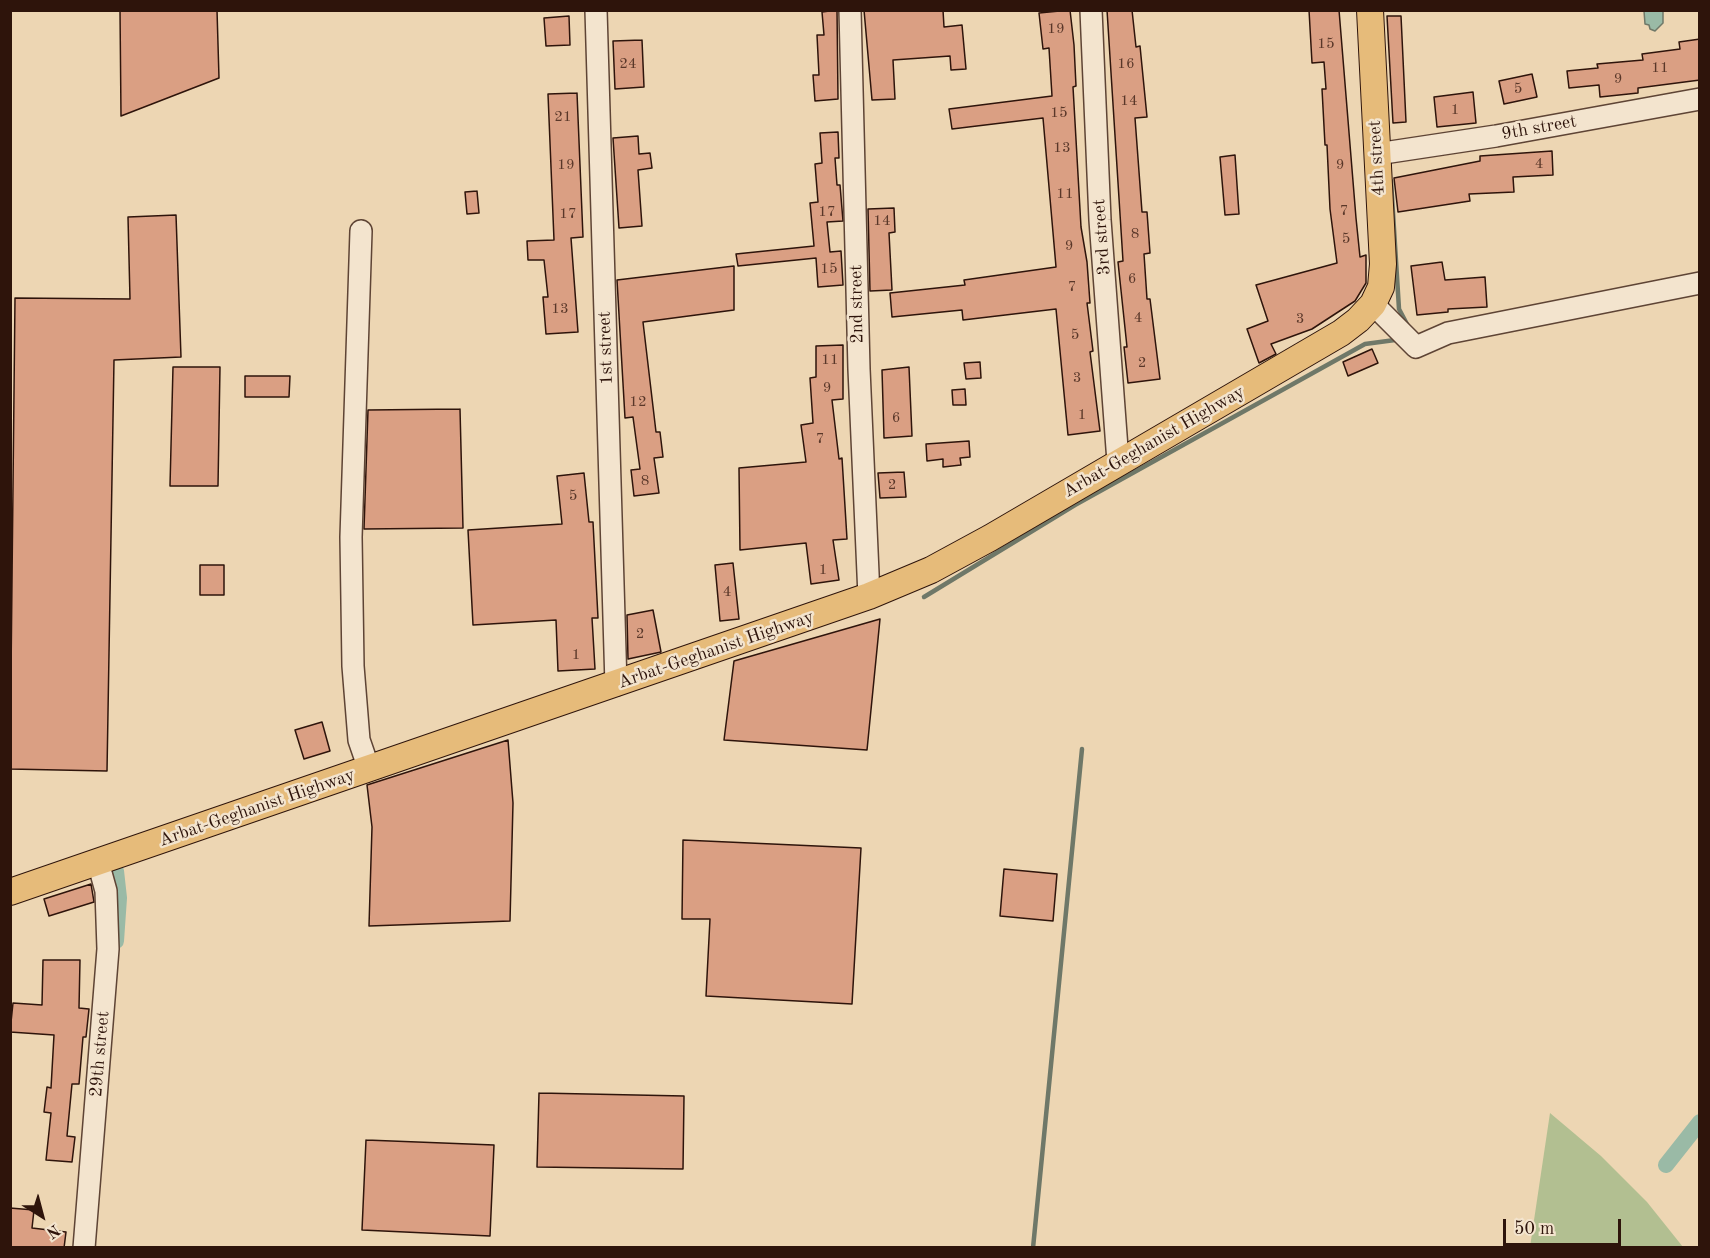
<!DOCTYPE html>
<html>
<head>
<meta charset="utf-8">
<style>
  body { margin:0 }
  #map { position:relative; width:1710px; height:1258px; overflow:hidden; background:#edd6b3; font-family:"Old Standard TT",serif }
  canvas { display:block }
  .frame { position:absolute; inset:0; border:12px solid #2e140b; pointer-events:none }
  .north { position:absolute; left:12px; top:1186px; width:60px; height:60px; -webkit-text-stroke:4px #f3e4ce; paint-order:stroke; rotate:144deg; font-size:16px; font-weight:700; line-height:24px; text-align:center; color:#2e140b }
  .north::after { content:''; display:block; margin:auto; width:21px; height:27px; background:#2e140b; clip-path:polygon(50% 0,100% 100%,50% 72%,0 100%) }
  .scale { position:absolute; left:1503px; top:1219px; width:118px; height:27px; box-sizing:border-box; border:3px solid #2e140b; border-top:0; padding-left:8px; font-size:18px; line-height:21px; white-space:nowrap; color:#2e140b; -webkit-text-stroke:4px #f3e4ce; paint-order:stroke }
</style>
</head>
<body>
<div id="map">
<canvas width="1710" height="1258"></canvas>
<div class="frame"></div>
<div class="north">N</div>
<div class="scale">50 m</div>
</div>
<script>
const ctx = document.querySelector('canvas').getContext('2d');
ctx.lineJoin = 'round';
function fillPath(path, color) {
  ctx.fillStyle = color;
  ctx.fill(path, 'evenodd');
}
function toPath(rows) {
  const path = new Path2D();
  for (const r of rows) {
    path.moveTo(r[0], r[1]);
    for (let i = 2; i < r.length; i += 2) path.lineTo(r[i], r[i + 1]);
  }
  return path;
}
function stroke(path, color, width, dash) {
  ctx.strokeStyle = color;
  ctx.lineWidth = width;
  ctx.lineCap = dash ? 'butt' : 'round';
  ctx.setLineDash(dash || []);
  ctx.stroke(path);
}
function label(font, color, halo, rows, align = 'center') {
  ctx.font = font + ' "Old Standard TT",serif';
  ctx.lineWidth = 5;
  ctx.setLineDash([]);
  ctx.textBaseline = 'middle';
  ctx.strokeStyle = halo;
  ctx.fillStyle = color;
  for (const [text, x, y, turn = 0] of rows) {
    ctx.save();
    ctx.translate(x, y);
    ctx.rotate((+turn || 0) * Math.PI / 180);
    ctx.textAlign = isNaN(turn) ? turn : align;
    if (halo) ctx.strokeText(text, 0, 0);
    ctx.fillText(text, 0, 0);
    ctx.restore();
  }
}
fillPath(toPath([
  [1550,1113,1601,1156,1647,1202,1683,1247,1530,1247]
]), '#b2bf91');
const water = toPath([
  [1644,11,1663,11,1663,23,1655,31,1650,29,1649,25,1645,24,1644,11]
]);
fillPath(water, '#9abaa6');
stroke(water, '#6f7868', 1.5);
stroke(toPath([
  [1391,181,1399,309,1408,326],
  [924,597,1075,505,1365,344,1395,340],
  [1033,1248,1082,749]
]), '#6f7868', 4.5);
stroke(toPath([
  [116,941,119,898,116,871],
  [1666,1165,1700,1122]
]), '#9abaa6', 16);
const building = toPath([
  [120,10,217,10,219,78,121,116,120,10],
  [837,10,838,99,815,101,813,75,819,75,817,35,824,35,822,12,837,10],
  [864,10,943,10,944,27,962,25,966,69,951,70,950,56,893,60,895,99,872,100,864,10],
  [1070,10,1074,45,1076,86,1073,87,1081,227,1087,262,1090,303,1087,303,1093,351,1090,352,1100,431,1068,435,1056,309,963,320,962,310,892,317,890,293,965,285,964,280,1056,267,1043,118,952,129,949,109,1052,96,1049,48,1043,49,1039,13,1070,10],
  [1107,10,1132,10,1136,47,1140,46,1147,117,1135,118,1142,212,1147,212,1150,253,1144,254,1147,299,1150,299,1160,379,1128,383,1124,347,1127,347,1118,262,1123,261,1107,10],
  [1309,10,1339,10,1356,218,1360,257,1366,255,1366,283,1355,301,1312,329,1271,344,1276,354,1259,363,1247,329,1268,321,1256,285,1337,263,1330,209,1327,145,1325,145,1322,89,1326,89,1324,62,1312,63,1309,10],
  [569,16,570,45,546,46,544,18,569,16],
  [1387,16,1401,16,1406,122,1393,123,1387,16],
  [1700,39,1700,80,1638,88,1638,93,1600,97,1599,85,1569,88,1567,71,1598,68,1597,64,1643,60,1642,54,1680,49,1679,42,1700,39],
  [642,40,644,87,615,89,613,41,642,40],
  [1532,74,1537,97,1504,104,1499,81,1532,74],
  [1473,92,1476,123,1437,127,1434,97,1473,92],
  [577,93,583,237,571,238,578,332,546,334,543,297,548,297,544,260,528,260,527,241,554,240,548,94,577,93],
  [838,132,839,158,835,158,837,185,840,185,843,221,827,222,830,252,841,251,843,285,818,287,816,258,738,266,736,254,814,246,810,203,818,202,815,164,822,163,820,133,838,132],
  [638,136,639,154,650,153,652,168,638,170,642,226,619,228,613,138,638,136],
  [1552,151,1553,175,1513,177,1514,192,1469,194,1470,201,1398,212,1394,178,1480,161,1480,156,1552,151],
  [1235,155,1239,214,1225,215,1220,157,1235,155],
  [477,191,479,213,467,214,465,192,477,191],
  [894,208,895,232,889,233,892,290,870,291,868,209,894,208],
  [176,215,181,357,114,360,107,771,10,769,15,298,130,299,128,217,176,215],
  [1442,262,1445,280,1485,277,1487,307,1448,309,1448,312,1417,315,1411,266,1442,262],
  [734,266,734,310,643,322,656,432,660,432,663,457,654,458,659,493,634,496,631,470,640,469,633,417,625,418,617,280,734,266],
  [843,345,843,399,832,400,839,459,842,458,847,539,833,540,839,580,811,584,806,543,740,550,739,468,806,462,801,425,813,423,810,378,816,377,816,346,843,345],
  [1372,349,1378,363,1348,376,1343,362,1372,349],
  [980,362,981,378,966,379,964,363,980,362],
  [173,367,220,367,218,486,170,486,173,367],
  [909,367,912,436,884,438,882,370,909,367],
  [245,376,290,376,289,397,245,397,245,376],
  [965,389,966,405,953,405,952,390,965,389],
  [460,409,463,528,364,529,368,410,460,409],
  [969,441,970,457,960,458,961,465,943,467,943,459,927,461,926,444,969,441],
  [904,472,906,497,880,498,878,473,904,472],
  [584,473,589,522,593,522,598,618,592,618,595,669,558,671,556,620,473,625,468,530,562,524,557,476,584,473],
  [733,563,739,619,720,621,715,565,733,563],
  [200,565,224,565,224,595,200,595,200,565],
  [653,610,661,652,628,659,627,615,653,610],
  [880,619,867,750,724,740,734,661,880,619],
  [322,722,330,751,304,759,295,730,322,722],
  [508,740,513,803,510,921,369,926,372,827,367,785,508,740],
  [683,840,861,848,852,1004,706,996,710,919,682,919,683,840],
  [1004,869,1057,874,1053,921,1000,916,1004,869],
  [91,884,94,902,49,916,44,899,91,884],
  [43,960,80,960,79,1008,89,1009,86,1037,83,1037,79,1084,72,1084,67,1136,75,1137,72,1162,46,1160,51,1113,44,1112,47,1087,51,1088,54,1035,10,1032,13,1003,42,1005,43,960],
  [539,1093,684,1096,683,1169,537,1167,539,1093],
  [366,1140,494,1145,490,1236,362,1230,366,1140],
  [10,1208,34,1210,32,1228,66,1232,64,1248,10,1248,10,1208]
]);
fillPath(building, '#da9f83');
stroke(building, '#2e140b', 1.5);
const minor = toPath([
  [596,10,616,685],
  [850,10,859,369,869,596],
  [1091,10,1100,220,1118,462],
  [1377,154,1496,136,1700,99],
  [361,231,351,537,353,666,359,740,369,769],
  [1373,304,1416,347,1448,333,1700,283],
  [84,1248,108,949,106,891,98,862]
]);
const major = toPath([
  [10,892,869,596,931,570,990,538,1341,333,1358,320,1373,304,1381,287,1383,264,1370,10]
]);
stroke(minor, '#5e4435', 24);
stroke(major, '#2e140b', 28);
stroke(minor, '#f3e4ce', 21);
stroke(major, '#e6bb7a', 26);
label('15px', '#593729', null, [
  ["19",1056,29],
  ["15",1326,44],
  ["24",628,64],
  ["16",1126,64],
  ["11",1660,68],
  ["9",1618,79],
  ["5",1518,89],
  ["14",1129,101],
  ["1",1455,110],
  ["15",1059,113],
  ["21",563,117],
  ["13",1062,148],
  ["4",1539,164],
  ["19",566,165],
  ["9",1340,165],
  ["11",1065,194],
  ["7",1344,211],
  ["17",827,212],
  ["17",568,214],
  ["14",882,221],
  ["8",1135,234],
  ["5",1346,239],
  ["9",1069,246],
  ["15",829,269],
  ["6",1132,279],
  ["7",1072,287],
  ["13",560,309],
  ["4",1138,318],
  ["3",1300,319],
  ["5",1075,335],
  ["11",830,360],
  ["2",1142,363],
  ["3",1077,378],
  ["9",827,388],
  ["12",638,402],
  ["1",1082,415],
  ["6",896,418],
  ["7",820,439],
  ["8",645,481],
  ["2",892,485],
  ["5",573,496],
  ["1",823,570],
  ["4",727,592],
  ["2",640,634],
  ["1",576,655]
]);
label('18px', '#2e140b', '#f3e4ce', [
  ["9th street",1539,128,-10],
  ["4th street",1377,158,-93],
  ["3rd street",1102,237,-94],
  ["2nd street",857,304,-91],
  ["1st street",606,348,-92],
  ["Arbat-Geghanist Highway",1154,442,-30],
  ["Arbat-Geghanist Highway",716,650,-19],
  ["Arbat-Geghanist Highway",257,808,-19],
  ["29th street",100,1054,-85]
]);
</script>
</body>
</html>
